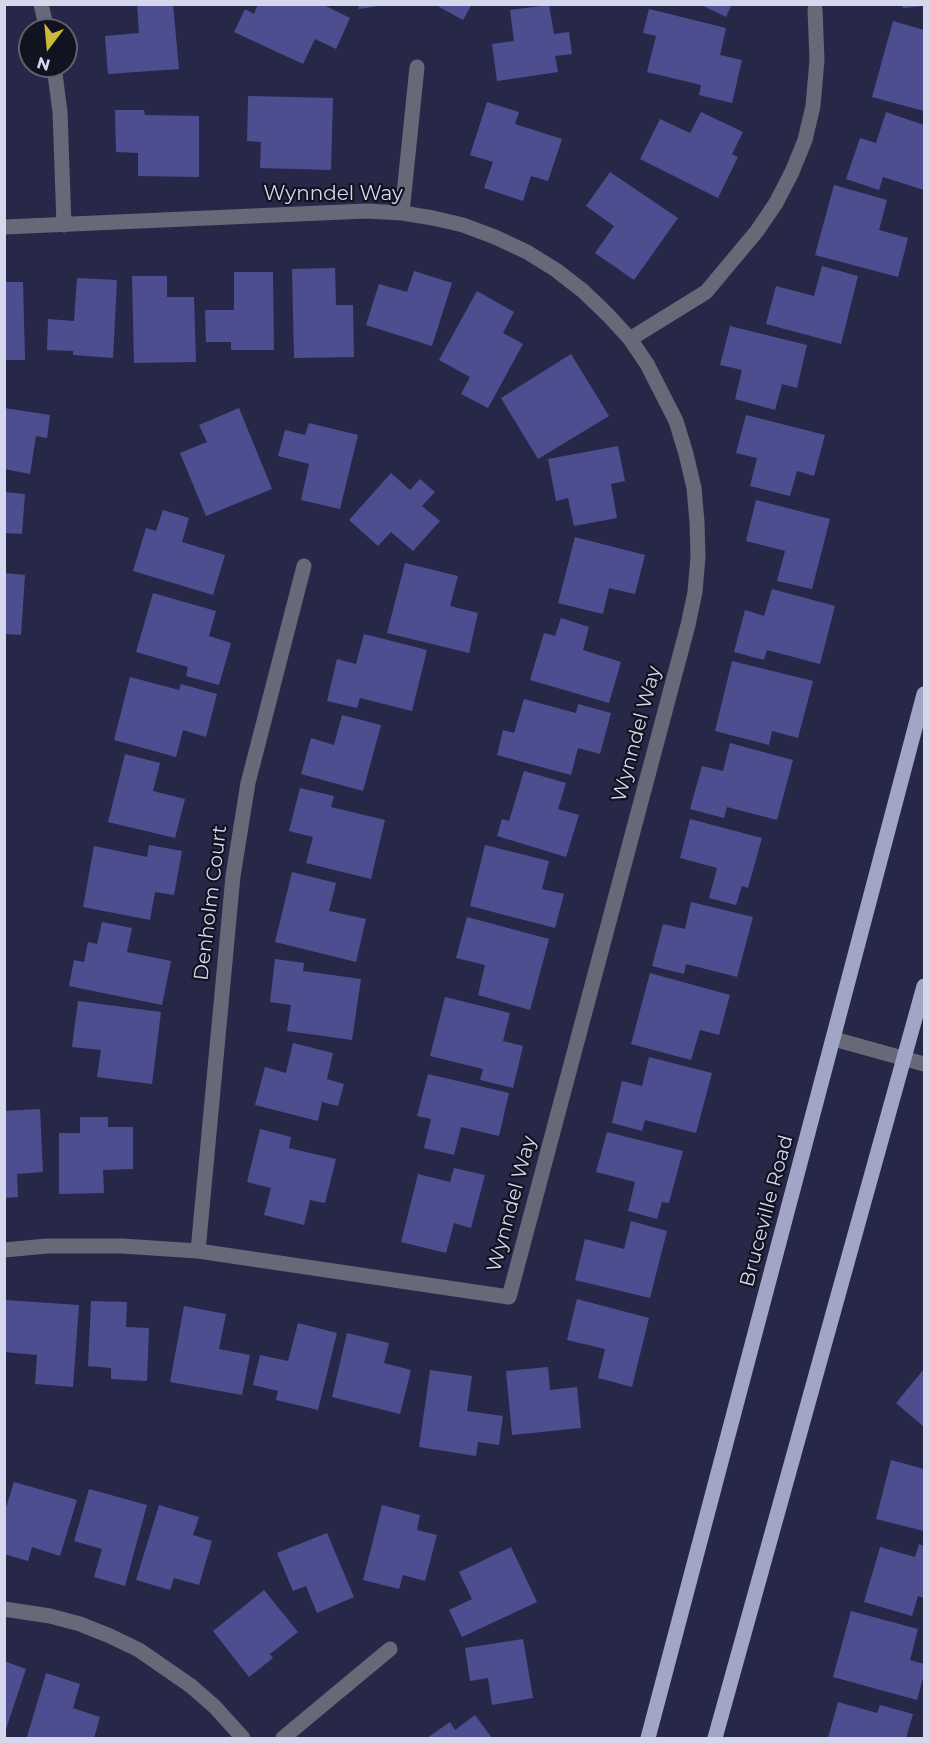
<!DOCTYPE html>
<html>
<head>
<meta charset="utf-8">
<style>
  body { margin:0 }
  #map { position:relative; width:929px; height:1743px; overflow:hidden; background:#272848; font-family:Montserrat,sans-serif }
  canvas { display:block }
  .frame { position:absolute; inset:0; border:6px solid #d5d8ec; pointer-events:none }
  .north { position:absolute; left:18px; top:18px; width:60px; height:60px; box-sizing:border-box; background:#121321; border:2px solid #606272; border-radius:50%; rotate:196deg; font-size:16px; font-weight:700; line-height:24px; text-align:center; color:#d5d8ec }
  .north::after { content:''; display:block; margin:auto; width:21px; height:27px; background:#ccb938; clip-path:polygon(50% 0,100% 100%,50% 72%,0 100%) }
</style>
</head>
<body>
<div id="map">
<canvas width="929" height="1743"></canvas>
<div class="frame"></div>
<div class="north">N</div>
</div>
<script>
const ctx = document.querySelector('canvas').getContext('2d');
ctx.lineJoin = 'round';
function fillPath(path, color) {
  ctx.fillStyle = color;
  ctx.fill(path, 'evenodd');
}
function toPath(rows) {
  const path = new Path2D();
  for (const r of rows) {
    path.moveTo(r[0], r[1]);
    for (let i = 2; i < r.length; i += 2) path.lineTo(r[i], r[i + 1]);
  }
  return path;
}
function stroke(path, color, width, dash) {
  ctx.strokeStyle = color;
  ctx.lineWidth = width;
  ctx.lineCap = dash ? 'butt' : 'round';
  ctx.setLineDash(dash || []);
  ctx.stroke(path);
}
function label(font, color, halo, rows, align = 'center') {
  ctx.font = font + ' Montserrat,sans-serif';
  ctx.lineWidth = 4.5;
  ctx.setLineDash([]);
  ctx.textBaseline = 'middle';
  ctx.strokeStyle = halo;
  ctx.fillStyle = color;
  for (const [text, x, y, turn = 0] of rows) {
    ctx.save();
    ctx.translate(x, y);
    ctx.rotate((+turn || 0) * Math.PI / 180);
    ctx.textAlign = isNaN(turn) ? turn : align;
    if (halo) ctx.strokeText(text, 0, 0);
    ctx.fillText(text, 0, 0);
    ctx.restore();
  }
}
fillPath(toPath([
  [137,4,173,4,179,69,108,74,105,36,139,33],
  [258,4,322,4,350,18,336,49,315,39,303,64,234,32,245,9,254,14],
  [358,4,379,4,379,6,359,9],
  [434,4,472,4,463,20],
  [699,4,732,4,726,17],
  [902,4,923,4,923,6,903,8],
  [549,5,554,34,569,32,572,54,555,56,558,72,497,81,492,44,514,41,510,10],
  [649,9,726,28,720,55,742,60,732,103,699,95,701,85,647,72,656,36,643,33],
  [893,21,924,30,924,111,872,97],
  [248,96,333,98,331,170,260,168,261,142,247,141],
  [487,102,519,112,515,124,562,139,548,181,531,176,523,201,484,188,493,162,470,155],
  [115,110,144,110,145,115,199,116,199,177,138,176,138,153,116,152],
  [701,112,743,132,732,154,738,157,718,198,640,159,660,119,690,133],
  [886,112,924,125,924,190,883,177,879,190,846,179,860,138,876,143],
  [610,172,678,218,634,280,595,253,614,226,586,206],
  [834,185,887,200,879,230,908,238,898,277,815,255],
  [822,266,858,276,841,344,766,324,776,286,814,296],
  [335,268,336,305,353,305,354,357,294,358,292,269],
  [414,271,452,283,432,346,366,325,379,284,407,292],
  [234,272,273,272,274,350,231,350,231,342,206,342,205,310,234,310],
  [132,276,167,276,167,297,194,297,196,362,134,363],
  [77,278,117,280,113,358,73,355,73,351,47,350,48,319,74,321],
  [4,282,23,282,25,360,4,360],
  [477,291,514,312,503,333,523,344,488,408,461,394,470,377,439,360],
  [730,326,807,345,797,388,782,384,775,410,735,399,742,370,720,365],
  [571,354,609,416,538,459,501,398],
  [4,408,50,415,47,438,36,436,30,474,4,469],
  [239,408,272,489,206,516,180,453,207,442,199,425],
  [746,415,825,435,814,476,797,471,790,496,750,486,757,458,736,453],
  [309,423,358,435,340,509,301,500,309,464,278,456,285,430,305,435],
  [618,446,625,481,611,484,617,518,574,526,568,498,556,501,548,459],
  [391,473,410,490,420,479,435,492,422,506,440,521,413,551,391,532,378,546,349,520],
  [5,492,25,494,22,534,5,533],
  [756,500,830,519,812,589,777,581,785,551,746,541],
  [163,510,189,518,182,542,225,555,213,595,133,571,146,528,156,531],
  [575,537,645,555,635,594,609,588,603,614,558,603],
  [405,563,458,576,450,606,478,613,469,653,387,633],
  [4,573,25,575,21,635,4,634],
  [772,589,835,606,820,664,767,650,764,660,734,652,745,610,764,616],
  [153,593,216,611,209,636,231,643,219,685,186,676,188,667,136,652],
  [561,618,589,627,583,650,621,662,609,703,530,680,544,633,555,636],
  [364,634,427,650,412,711,360,698,357,708,327,701,337,659,356,664],
  [732,661,813,681,798,738,772,731,769,745,715,731],
  [130,677,179,690,181,684,217,694,206,737,183,730,176,757,114,740],
  [524,699,576,713,578,704,611,713,600,754,578,748,571,775,497,755,503,730,514,733],
  [342,715,381,725,363,791,301,774,311,738,334,745],
  [730,743,793,760,777,820,727,807,724,818,690,809,702,766,723,771],
  [125,754,160,763,153,791,185,799,175,838,108,822],
  [524,771,566,783,558,809,579,815,566,857,497,836,502,819,509,821],
  [300,788,334,796,331,807,385,820,371,879,306,863,313,837,289,831],
  [690,819,762,838,748,888,742,886,736,905,709,898,717,868,680,858],
  [149,845,182,851,174,895,155,892,150,920,83,907,94,846,147,857],
  [485,845,549,861,542,889,564,894,555,928,470,906],
  [292,872,336,883,329,911,366,919,356,962,275,942],
  [691,902,753,917,737,977,686,964,684,974,652,966,663,924,685,929],
  [467,917,549,939,530,1010,478,995,485,965,456,958],
  [102,922,132,928,127,952,171,961,162,1005,69,986,74,960,84,962,88,942,97,944],
  [275,959,304,963,303,971,361,979,352,1040,287,1031,291,1005,270,1002],
  [650,973,730,995,719,1035,700,1030,691,1060,631,1044],
  [445,997,510,1013,503,1041,523,1046,513,1088,480,1080,483,1069,430,1056],
  [78,1001,161,1012,152,1084,97,1077,101,1050,72,1047],
  [293,1043,333,1053,327,1079,344,1084,338,1106,322,1102,318,1121,255,1105,265,1067,286,1073],
  [649,1057,712,1073,696,1133,645,1120,642,1131,612,1123,622,1081,642,1086],
  [428,1074,509,1093,499,1136,461,1127,454,1155,424,1148,431,1119,417,1116],
  [40,1109,43,1172,17,1174,18,1197,4,1198,4,1111],
  [80,1117,108,1117,108,1127,133,1127,133,1169,103,1170,104,1193,59,1194,59,1133,80,1133],
  [260,1129,291,1137,289,1148,336,1159,325,1203,310,1200,304,1225,264,1215,271,1188,247,1182],
  [607,1132,683,1151,669,1203,662,1202,657,1219,628,1211,635,1182,596,1172],
  [454,1168,485,1175,471,1228,454,1223,446,1253,401,1242,418,1174,450,1182],
  [631,1221,667,1231,650,1298,575,1280,585,1239,624,1249],
  [577,1299,649,1318,632,1387,598,1378,605,1349,567,1340],
  [5,1300,79,1305,73,1387,35,1384,37,1355,4,1352],
  [91,1301,127,1302,126,1327,149,1328,147,1381,111,1379,111,1368,88,1366],
  [184,1306,226,1314,219,1349,250,1355,242,1395,170,1382],
  [298,1323,337,1333,318,1410,276,1400,278,1391,253,1385,260,1355,288,1361],
  [347,1333,389,1343,384,1363,411,1370,400,1414,332,1397],
  [548,1367,550,1390,577,1387,581,1428,512,1435,506,1371],
  [924,1369,924,1427,896,1403],
  [430,1370,472,1376,467,1411,503,1416,499,1445,478,1442,476,1456,419,1447],
  [891,1460,924,1469,924,1531,876,1519],
  [14,1482,77,1500,60,1556,32,1547,28,1561,4,1554,4,1514],
  [89,1489,147,1505,125,1586,94,1577,102,1549,74,1541],
  [159,1505,199,1517,193,1535,212,1541,199,1585,174,1578,170,1590,136,1580],
  [382,1505,420,1515,417,1530,437,1535,425,1581,403,1575,399,1589,363,1580],
  [327,1533,354,1597,317,1613,306,1586,293,1591,277,1553],
  [919,1544,924,1546,924,1598,918,1596,912,1616,864,1602,880,1547,915,1557],
  [511,1547,537,1602,462,1637,449,1610,472,1599,459,1572],
  [264,1590,298,1632,270,1654,273,1658,249,1677,213,1631],
  [851,1611,918,1629,910,1660,924,1664,924,1674,917,1700,833,1677],
  [523,1639,533,1698,492,1705,488,1678,470,1681,465,1648],
  [4,1661,26,1669,5,1732,4,1732],
  [46,1673,80,1684,73,1708,100,1717,94,1738,27,1737],
  [838,1702,877,1713,880,1705,913,1714,906,1738,828,1738],
  [475,1715,492,1738,427,1738,450,1722,455,1730]
]), '#4d4e90');
stroke(toPath([
  [41,4,47,30],
  [54,66,60,112,64,225],
  [402,213,417,67],
  [4,227,366,211,402,213,433,218,463,225,495,237,527,252,556,270,583,291,608,315,630,339,647,364,676,421,686,454,694,488,697,522,698,557,695,592,688,625,509,1297,198,1251,122,1246,47,1246,4,1250],
  [630,339,706,292,757,231,776,203,792,172,805,140,813,106,817,60,815,9],
  [834,1039,924,1064],
  [198,1251,233,876,248,783,304,566],
  [4,1609,50,1616,80,1624,110,1636,139,1650,191,1686,215,1707,243,1738],
  [283,1738,390,1649]
]), '#676979', 15);
stroke(toPath([
  [648,1738,924,694],
  [715,1738,924,986]
]), '#a1a5c6', 15);
label('20px', '#d5d8ec', '#121321', [
  ["Wynndel Way",333,194],
  ["Wynndel Way",637,734,-75],
  ["Denholm Court",211,903,-83],
  ["Wynndel Way",512,1204,-75],
  ["Bruceville Road",767,1211,-75]
]);
</script>
</body>
</html>
